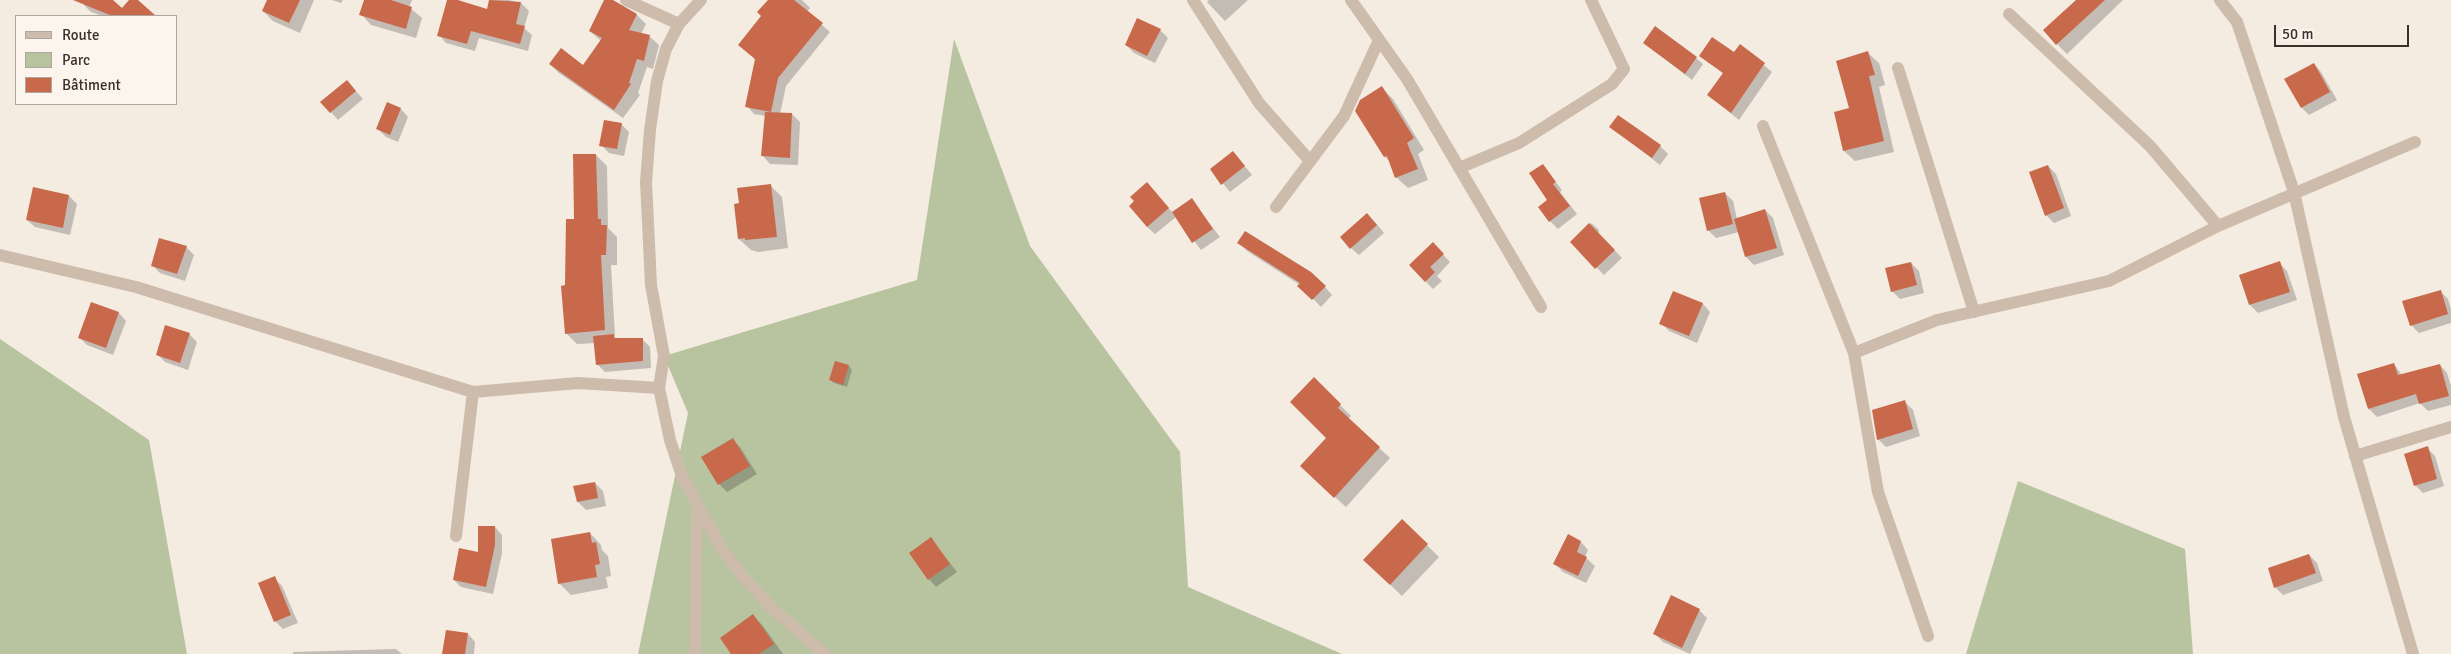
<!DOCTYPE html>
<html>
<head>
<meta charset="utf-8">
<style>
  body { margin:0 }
  #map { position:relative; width:2451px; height:654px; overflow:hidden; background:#f4ebe1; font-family:Signika,sans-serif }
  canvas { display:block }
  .legend { position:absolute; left:15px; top:15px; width:162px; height:90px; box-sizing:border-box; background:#fbf5ee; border:1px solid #aea6a0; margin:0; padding:6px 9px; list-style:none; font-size:15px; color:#3b302b }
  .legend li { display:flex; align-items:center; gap:10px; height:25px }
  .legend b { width:25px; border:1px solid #aea6a0 }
  .scale { position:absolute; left:2274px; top:25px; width:135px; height:22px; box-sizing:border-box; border:2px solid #3b302b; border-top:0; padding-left:6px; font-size:15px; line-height:18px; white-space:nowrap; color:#3b302b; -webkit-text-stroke:4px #fbf5ee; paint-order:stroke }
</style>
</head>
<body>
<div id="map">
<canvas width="2451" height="654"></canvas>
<ul class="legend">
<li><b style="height:6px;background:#cdbbac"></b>Route</li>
<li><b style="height:14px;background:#b8c4a0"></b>Parc</li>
<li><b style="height:14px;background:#c8694b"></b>Bâtiment</li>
</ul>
<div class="scale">50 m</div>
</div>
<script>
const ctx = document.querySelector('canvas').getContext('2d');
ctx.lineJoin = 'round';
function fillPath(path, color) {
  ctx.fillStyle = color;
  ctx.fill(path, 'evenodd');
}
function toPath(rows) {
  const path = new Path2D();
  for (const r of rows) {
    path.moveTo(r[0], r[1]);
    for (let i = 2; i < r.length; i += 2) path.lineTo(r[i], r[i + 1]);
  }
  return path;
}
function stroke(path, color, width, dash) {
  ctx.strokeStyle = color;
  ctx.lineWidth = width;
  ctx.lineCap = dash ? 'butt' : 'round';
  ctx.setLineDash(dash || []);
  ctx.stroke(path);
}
fillPath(toPath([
  [954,39,1030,246,1180,452,1188,587,1342,654,638,654,688,413,664,356,917,280],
  [0,339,149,440,187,654,0,654],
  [2018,481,2185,549,2193,654,1966,654]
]), '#b8c4a0');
fillPath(toPath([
  [85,0,112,0,122,9,131,0,136,0,154,16,103,16,91,12,84,5],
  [268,0,314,0,300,33,273,21,263,11],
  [332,0,343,0,341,3],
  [365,0,412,0,409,7,422,18,416,38,371,25,361,14],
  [449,0,488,10,491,0,509,0,521,3,529,11,524,28,532,35,528,51,479,38,475,51,446,43,439,35],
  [606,0,610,0,637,15,646,24,641,34,649,36,659,45,653,69,647,67,638,93,640,95,623,118,559,73,550,64,583,66,601,41,590,31],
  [769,0,802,0,810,8,807,12,830,32,786,86,780,114,792,114,800,122,798,165,770,164,763,156,766,116,754,114,747,106,756,60,740,45,763,16],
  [1209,0,1248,0,1225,21,1207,2],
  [2077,0,2123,0,2067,54,2057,44],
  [1160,30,1168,38,1155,63,1134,53,1126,45],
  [1644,43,1696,58,1703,64,1692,80],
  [1740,45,1772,72,1739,120,1708,95,1724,74,1700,55,1734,54],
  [1868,53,1879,63,1885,85,1879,87,1894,152,1855,161,1844,151,1851,109],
  [2314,64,2321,72,2337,100,2309,115,2302,108],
  [1382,88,1393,99,1424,150,1418,154,1428,180,1408,188,1396,177,1391,162,1385,157],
  [354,89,363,99,338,120,331,112],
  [388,104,401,109,408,117,398,142,386,137,378,129],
  [621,124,629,132,624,156,609,153,601,145],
  [1611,127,1660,146,1668,154,1660,165],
  [1233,152,1252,175,1230,192,1211,169],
  [596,155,607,166,608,228,617,237,617,265,611,265,615,337,617,339,642,339,650,347,651,368,605,372,597,364,595,343,577,344,566,333,566,287,576,220],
  [1542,165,1562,190,1560,192,1577,214,1558,229,1550,221,1549,200],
  [2048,166,2056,174,2071,216,2054,223,2046,215],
  [770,185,782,197,788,248,758,252,751,250,739,239,740,204],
  [34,189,69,196,77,204,70,235,35,227,27,220],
  [1155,192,1173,213,1192,200,1220,237,1201,250,1176,217,1155,234,1147,227],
  [1725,193,1733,201,1737,219,1765,210,1773,218,1784,255,1754,265,1746,257,1739,232,1716,238,1708,230],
  [1375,222,1384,233,1359,255,1351,248],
  [1591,223,1599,230,1599,234,1622,258,1604,275,1572,242],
  [1239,243,1325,287,1332,295,1321,307,1300,285,1247,251],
  [1433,244,1450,262,1437,276,1442,281,1433,289,1410,265],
  [186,247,194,255,185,281,160,273,152,265],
  [1911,263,1919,271,1924,293,1900,299,1892,291],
  [2279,263,2287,271,2297,300,2258,313,2250,305,2241,276],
  [2440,291,2448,299,2451,309,2451,323,2419,333,2411,325],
  [1674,292,1703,304,1710,312,1697,343,1669,331,1661,323],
  [119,313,126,321,113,355,87,345,79,337],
  [189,334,197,342,188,370,165,362,157,354],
  [2394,364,2402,375,2440,365,2447,373,2451,386,2451,405,2428,411,2420,403,2377,417,2369,409,2359,375],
  [849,366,852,370,847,387,834,383,831,380],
  [1314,379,1351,416,1348,419,1390,458,1346,507,1313,477,1328,438],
  [1905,402,1913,410,1920,436,1886,447,1878,439],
  [733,440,740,447,757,474,727,492,719,484],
  [2427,448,2435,456,2444,486,2423,493,2415,485],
  [595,483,603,491,606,506,586,510,578,502],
  [1402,521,1439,557,1402,596,1377,572],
  [495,527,502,535,502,553,493,594,461,587,454,580,479,554],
  [590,533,601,545,602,550,608,556,611,576,606,577,608,588,571,595,559,583],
  [1568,536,1581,542,1588,550,1585,557,1595,566,1586,583,1563,572,1555,564],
  [931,539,957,572,936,587,929,579],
  [2309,555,2317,563,2323,581,2283,595,2275,587],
  [274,578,282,586,298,623,283,629,275,621],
  [1699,610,1707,618,1690,654,1663,642,1655,634],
  [753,615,763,626,783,654,730,654],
  [468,634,475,642,474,654,444,654],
  [396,649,402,654,293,654,293,652]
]), '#0003');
fillPath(toPath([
  [73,0,113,0,122,8,129,0,138,0,156,16,112,16],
  [267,0,300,0,289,23,262,11],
  [364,0,391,0,412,7,406,29,359,15],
  [447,0,458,0,487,9,489,0,521,2,516,24,525,26,520,44,471,31,467,44,437,36],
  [604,0,613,0,637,14,629,30,650,35,644,61,637,59,629,83,631,84,614,110,549,64,561,48,583,65,602,38,589,31],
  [768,0,794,0,823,23,778,78,771,112,745,107,755,59,738,45,761,16,757,12],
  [2076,0,2105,0,2056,45,2043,30],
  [1137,18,1161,29,1147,56,1125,45],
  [1655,26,1697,57,1685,74,1643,43],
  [1712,37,1734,52,1740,44,1765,63,1731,113,1707,95,1723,73,1699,56],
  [1868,51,1875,75,1869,76,1884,141,1843,151,1834,112,1849,108,1836,61],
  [2314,63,2330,92,2301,108,2284,79],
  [347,80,356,91,330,113,320,102],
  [1382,86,1414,138,1407,143,1418,169,1395,178,1387,156,1384,157,1355,111,1360,100],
  [387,102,401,108,390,135,376,129],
  [765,112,792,113,790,158,761,156],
  [1618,115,1661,145,1652,158,1609,127],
  [604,120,622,123,617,149,599,146],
  [1233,151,1245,166,1221,185,1210,169],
  [573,154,596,154,598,219,601,219,601,225,607,225,606,255,601,255,605,330,565,334,561,286,565,285,566,219,574,219],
  [1543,164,1556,182,1553,184,1570,206,1549,222,1538,207,1547,200,1529,173],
  [2048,165,2064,208,2045,216,2029,172],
  [1147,182,1169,208,1147,227,1129,206,1134,201,1130,197],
  [771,184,777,237,745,240,745,238,738,239,734,204,739,203,737,188],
  [33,187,69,195,63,228,26,220],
  [1725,192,1733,224,1707,231,1699,198],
  [1192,198,1213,229,1192,243,1172,212],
  [1765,209,1777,248,1745,257,1734,219],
  [1367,213,1377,225,1350,249,1340,237],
  [1589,223,1615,250,1595,269,1570,242],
  [1245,231,1311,272,1326,286,1312,300,1297,286,1300,283,1237,243],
  [159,238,187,246,177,274,151,266],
  [1433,242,1444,254,1430,267,1435,272,1425,282,1409,265],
  [2280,261,2290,292,2249,305,2239,275],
  [1911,262,1917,285,1891,292,1885,268],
  [2441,290,2448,314,2410,326,2402,301],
  [1673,291,1703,303,1689,336,1659,324],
  [91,302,119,312,106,348,78,338],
  [165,325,190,333,180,363,156,355],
  [614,334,614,338,643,338,643,361,596,365,593,336],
  [835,361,849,365,843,385,829,380],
  [2394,363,2398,375,2440,364,2449,396,2419,404,2416,394,2368,409,2357,374],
  [1314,377,1341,404,1338,408,1380,447,1334,498,1300,466,1326,438,1290,402],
  [1905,400,1913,429,1877,440,1872,410],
  [733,438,750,466,718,485,701,457],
  [2428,446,2437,479,2414,486,2404,454],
  [595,482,598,498,577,502,573,486],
  [1402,519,1428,544,1390,585,1363,560],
  [478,526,495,526,495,545,486,587,453,580,459,548,478,552],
  [590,532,592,543,596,542,600,564,595,565,597,577,558,584,551,539],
  [1568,534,1581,541,1577,552,1587,557,1578,576,1553,564],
  [931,537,950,564,928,580,909,553],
  [2309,554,2316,573,2274,588,2268,568],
  [275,576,291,615,274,622,258,583],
  [1671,595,1700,609,1682,648,1653,634],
  [753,614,774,644,759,654,731,654,720,638],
  [446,630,468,633,465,654,442,654]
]), '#c8694b');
stroke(toPath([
  [626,0,679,24],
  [701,0,679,24,666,49,657,81,650,130,646,182,651,285,664,356,659,388,670,440,682,476,722,549,744,578,773,609,825,654],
  [1193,0,1259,103,1310,161],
  [1351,0,1407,79,1541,307],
  [2220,0,2237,22,2294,192,2344,417,2413,654],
  [2009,14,2150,146,2218,226],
  [1898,68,1974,312],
  [1763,126,1854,353,1878,492,1928,636],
  [1459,168,1519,143,1612,84,1624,69,1591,0],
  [1276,207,1344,116,1379,40],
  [0,255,136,287,473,392,578,383,659,388],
  [1854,353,1937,320,2109,281,2218,226,2415,142],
  [2355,456,2451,427],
  [456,536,473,392],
  [695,654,697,508]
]), '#cdbbac', 12);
</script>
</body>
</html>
